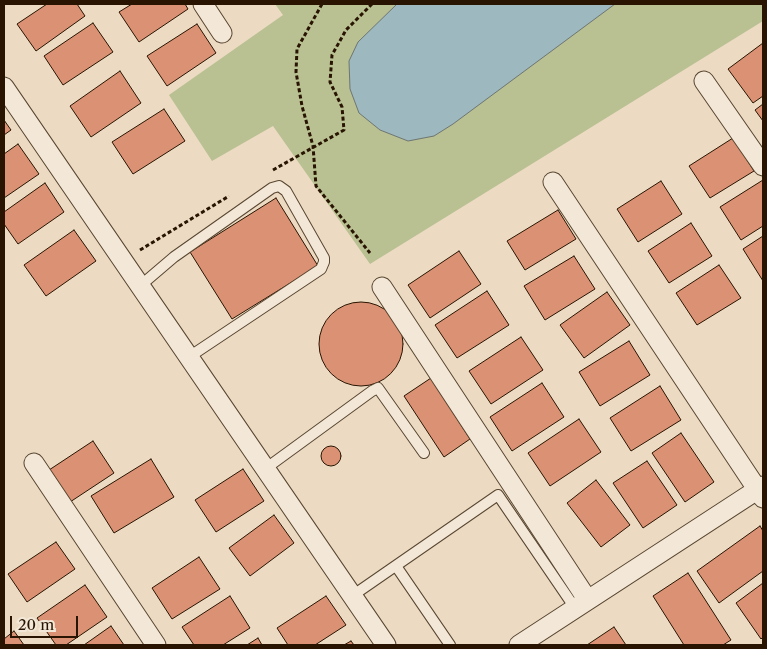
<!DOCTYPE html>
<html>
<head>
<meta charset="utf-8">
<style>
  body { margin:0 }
  #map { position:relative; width:767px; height:649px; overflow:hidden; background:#ecdbc2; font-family:"Libre Caslon Text",serif }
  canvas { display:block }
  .frame { position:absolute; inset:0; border:5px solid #281401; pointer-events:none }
  .scale { position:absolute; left:10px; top:616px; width:68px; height:22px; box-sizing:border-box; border:2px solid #281401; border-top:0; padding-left:6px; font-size:15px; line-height:18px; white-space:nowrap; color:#281401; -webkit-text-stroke:4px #f3e8d7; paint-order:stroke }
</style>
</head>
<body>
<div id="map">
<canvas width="767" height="649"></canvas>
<div class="frame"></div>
<div class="scale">20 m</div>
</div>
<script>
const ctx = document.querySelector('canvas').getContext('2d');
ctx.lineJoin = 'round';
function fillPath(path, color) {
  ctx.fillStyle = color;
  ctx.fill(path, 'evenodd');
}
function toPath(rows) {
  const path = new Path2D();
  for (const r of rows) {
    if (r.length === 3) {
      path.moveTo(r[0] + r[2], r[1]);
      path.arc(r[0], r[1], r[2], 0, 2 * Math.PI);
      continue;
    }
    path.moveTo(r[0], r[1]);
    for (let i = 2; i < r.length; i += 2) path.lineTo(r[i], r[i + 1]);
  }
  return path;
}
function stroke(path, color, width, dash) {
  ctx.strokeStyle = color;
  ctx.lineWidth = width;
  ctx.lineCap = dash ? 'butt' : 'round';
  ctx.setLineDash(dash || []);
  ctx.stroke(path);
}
fillPath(toPath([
  [275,4,763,4,763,21,370,264,273,126,212,161,169,95,283,15]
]), '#b9c092');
const water = toPath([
  [397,4,615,4,453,124,434,136,408,141,380,130,359,113,350,89,349,61,358,42,397,4]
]);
fillPath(water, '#9db8be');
stroke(water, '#6e7672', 1);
const building = toPath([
  [47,4,77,4,85,16,36,51,17,24,47,4],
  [132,4,185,4,188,9,139,42,119,12,132,4],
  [93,23,113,52,63,85,44,56,93,23],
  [197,24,216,53,167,86,147,56,197,24],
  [763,43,763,96,753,103,728,69,763,43],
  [120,71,141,103,91,137,70,106,120,71],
  [763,104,763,121,755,110,763,104],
  [164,109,185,141,133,174,112,142,164,109],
  [4,120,11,130,4,135,4,120],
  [733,138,754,171,710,198,689,166,733,138],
  [18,144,39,174,4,198,4,154,18,144],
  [763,180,763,226,741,240,720,207,763,180],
  [661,181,682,214,638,242,617,209,661,181],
  [45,183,64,212,18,244,4,224,4,212,45,183],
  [276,198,318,266,232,319,190,252,276,198],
  [558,210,576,239,525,270,507,241,558,210],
  [691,223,712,256,669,283,648,251,691,223],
  [74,230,96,261,46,296,24,265,74,230],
  [763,236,763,281,743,249,763,236],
  [459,251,481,284,430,318,408,285,459,251],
  [574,256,595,289,545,320,524,286,574,256],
  [719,265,741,298,697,325,676,293,719,265],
  [487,291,509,325,457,358,435,325,487,291],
  [607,292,630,325,584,358,560,325,607,292],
  [361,344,42],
  [521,337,543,370,491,404,469,371,521,337],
  [629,341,650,375,600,406,579,372,629,341],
  [431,378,470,439,444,457,404,396,431,378],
  [542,383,564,417,512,451,490,417,542,383],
  [660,386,681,420,631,451,610,418,660,386],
  [579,419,601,452,550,486,528,453,579,419],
  [681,433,714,482,685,502,652,453,681,433],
  [93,441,114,473,67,504,46,472,93,441],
  [331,456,10],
  [151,459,174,497,114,533,91,496,151,459],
  [647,461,677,505,643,528,613,483,647,461],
  [243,469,264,501,216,532,195,500,243,469],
  [596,480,630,525,601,547,567,503,596,480],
  [274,515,294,543,250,576,229,548,274,515],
  [760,526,763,531,763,571,719,603,697,571,760,526],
  [56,542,75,569,27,602,8,574,56,542],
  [199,557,220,589,172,619,152,588,199,557],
  [688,573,731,640,723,645,684,645,653,596,688,573],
  [763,583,763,637,761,639,736,603,763,583],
  [85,585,107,617,66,645,56,645,37,618,85,585],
  [230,596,250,628,223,645,194,645,182,627,230,596],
  [326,596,346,625,315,645,288,645,277,628,326,596],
  [111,626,124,645,84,645,111,626],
  [614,627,626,645,587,645,614,627],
  [14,631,24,645,4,645,4,639,14,631],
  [258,638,262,645,247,645,258,638],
  [351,641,354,645,344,645,351,641]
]);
fillPath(building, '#db9174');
stroke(building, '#281401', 1);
const lane = toPath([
  [140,286,174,257,272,188,279,186,286,191,324,258,324,262,321,269,189,357],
  [265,469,372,391,378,388,424,453],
  [396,566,450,645],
  [352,596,498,495,575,608]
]);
const street = toPath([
  [203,4,222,33],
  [704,81,763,166],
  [4,87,386,645],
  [553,182,763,498],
  [382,287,587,599],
  [34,463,156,645],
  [519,645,763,486]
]);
stroke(lane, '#594631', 12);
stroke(street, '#594631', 21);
stroke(toPath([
  [322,4,297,49,296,72,302,106,313,146,316,186,370,253],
  [273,170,344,130,342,107,330,82,332,55,346,30,372,4],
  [140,250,229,196]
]), '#281401', 3, [4, 2.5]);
stroke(lane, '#f3e8d7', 10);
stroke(street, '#f3e8d7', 19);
</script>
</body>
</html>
